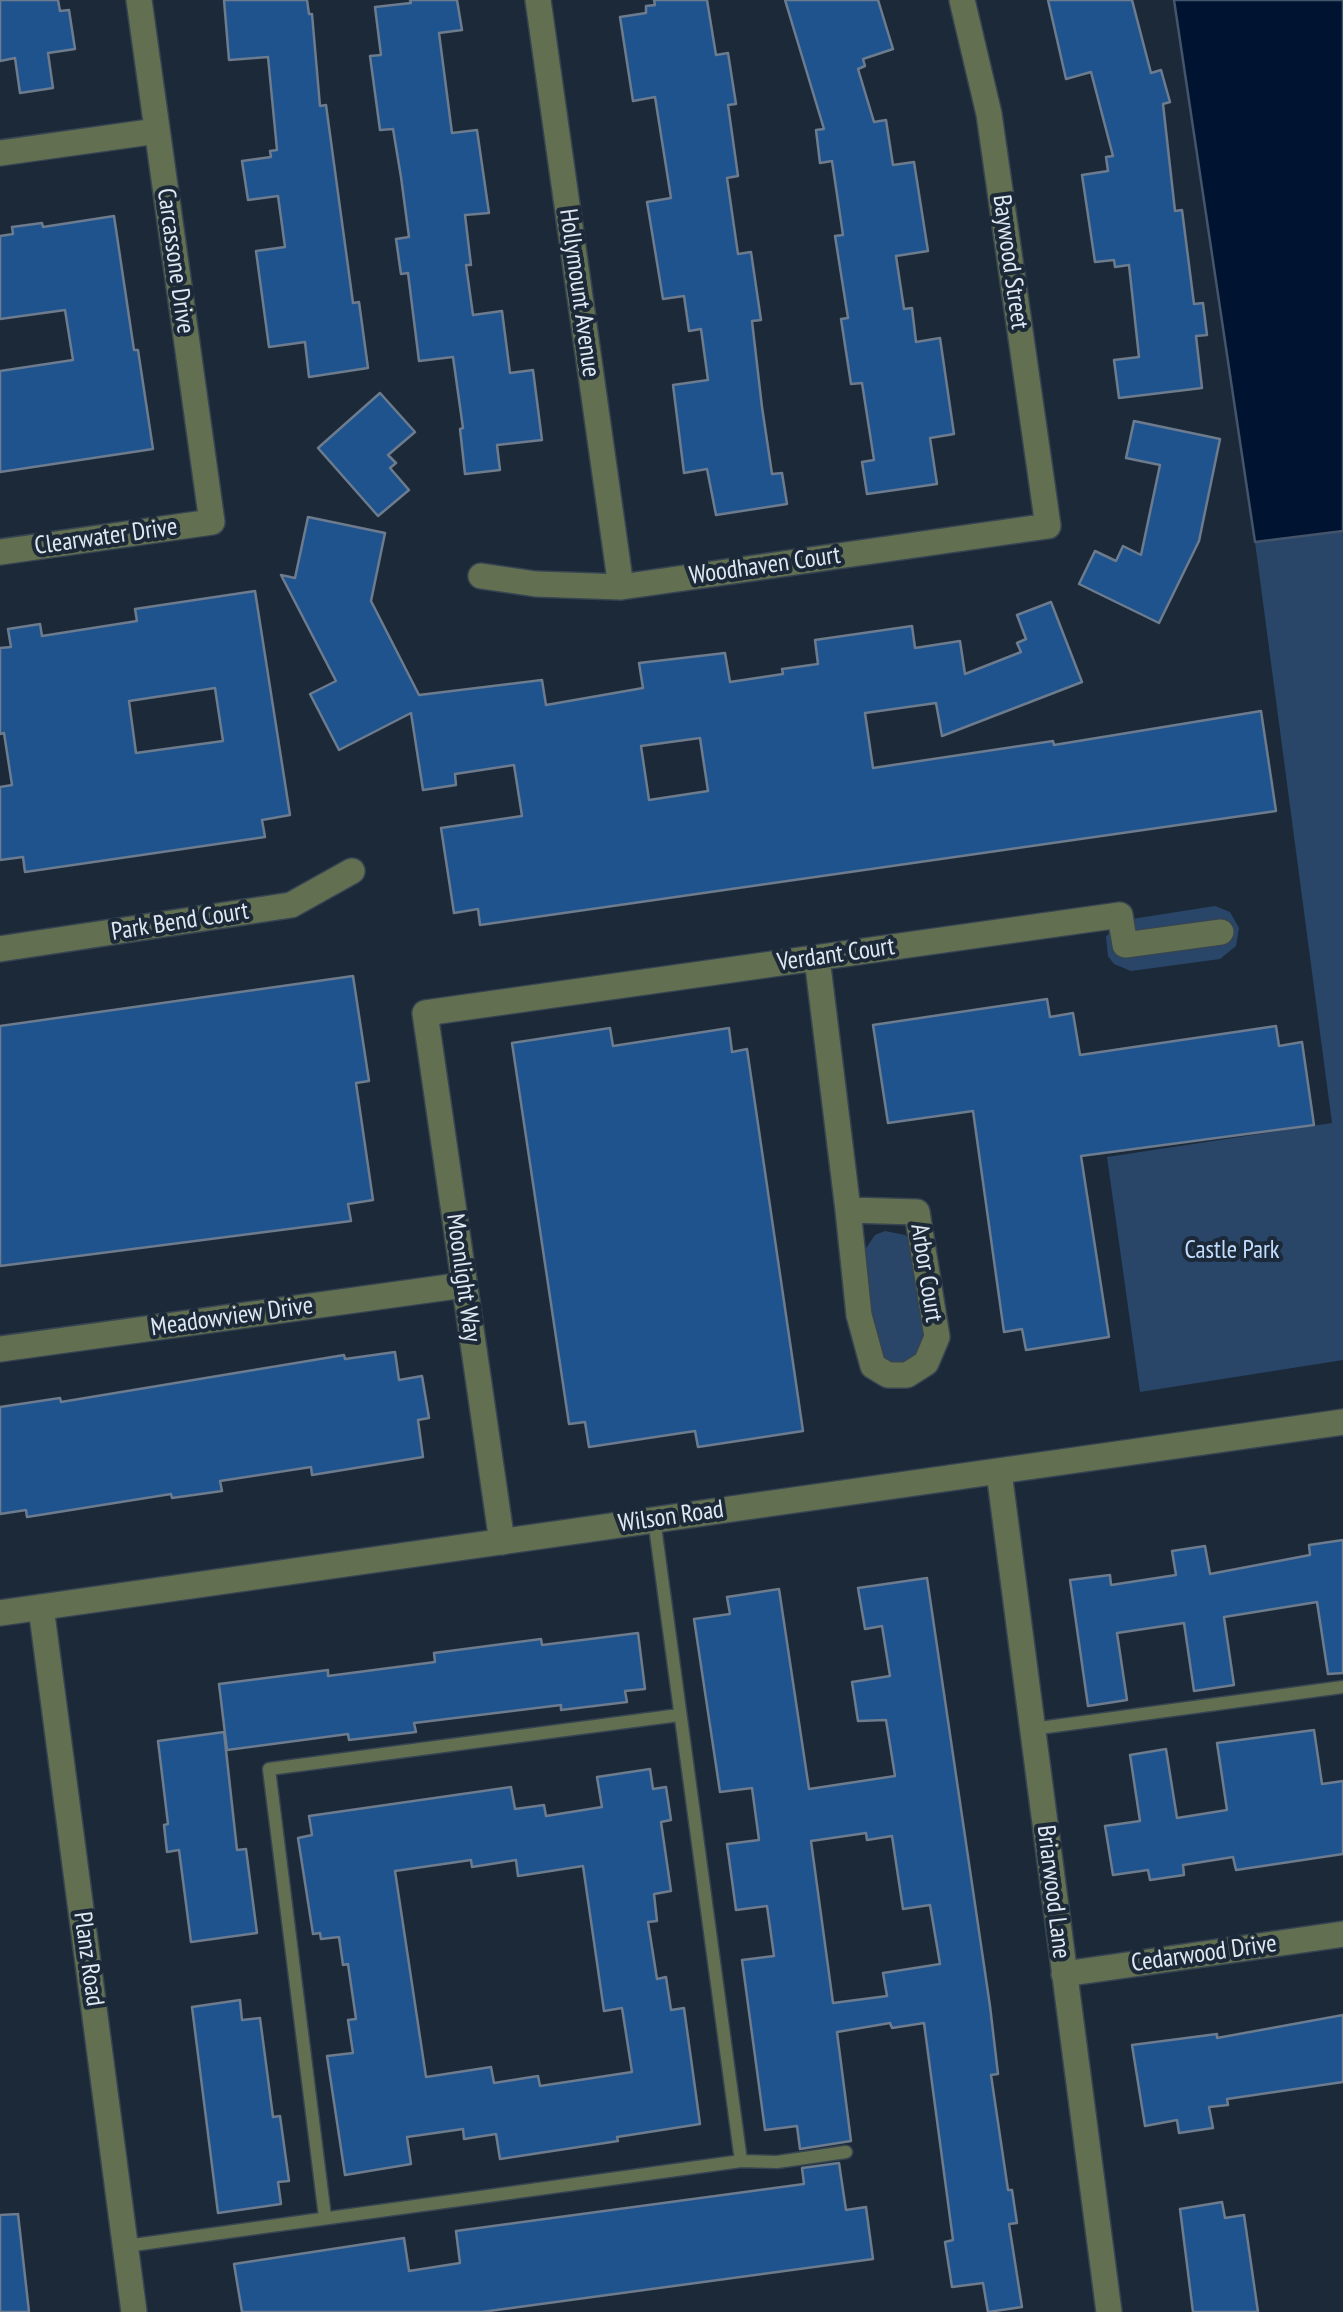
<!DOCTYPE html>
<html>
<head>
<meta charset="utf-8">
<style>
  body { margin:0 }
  canvas { display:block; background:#1c2938 }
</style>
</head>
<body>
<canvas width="1343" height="2312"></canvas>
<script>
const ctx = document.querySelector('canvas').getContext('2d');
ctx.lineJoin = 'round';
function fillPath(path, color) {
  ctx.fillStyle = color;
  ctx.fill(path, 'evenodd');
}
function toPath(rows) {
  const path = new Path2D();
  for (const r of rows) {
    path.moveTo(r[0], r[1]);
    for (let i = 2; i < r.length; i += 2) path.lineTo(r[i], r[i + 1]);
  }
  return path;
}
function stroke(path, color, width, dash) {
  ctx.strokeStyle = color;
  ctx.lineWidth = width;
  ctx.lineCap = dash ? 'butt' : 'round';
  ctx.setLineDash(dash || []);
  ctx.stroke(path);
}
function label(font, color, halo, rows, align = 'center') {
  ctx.font = font + ' "PT Sans Narrow",sans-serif';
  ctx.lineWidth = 8;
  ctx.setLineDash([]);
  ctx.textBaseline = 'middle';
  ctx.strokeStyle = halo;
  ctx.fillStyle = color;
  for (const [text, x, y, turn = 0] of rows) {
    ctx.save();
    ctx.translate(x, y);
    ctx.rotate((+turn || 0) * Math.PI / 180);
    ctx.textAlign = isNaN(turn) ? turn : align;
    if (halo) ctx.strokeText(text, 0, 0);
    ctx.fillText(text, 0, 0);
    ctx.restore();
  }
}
fillPath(toPath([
  [1343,531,1343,1360,1140,1392,1107,1157,1332,1123,1255,542],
  [1215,906,1230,912,1239,928,1236,946,1220,959,1131,971,1114,964,1108,956,1106,937,1119,921],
  [885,1231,905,1235,912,1242,927,1356,891,1370,876,1349,864,1251,875,1235]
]), '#294669');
const water = toPath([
  [1174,0,1343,0,1343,531,1255,542,1174,0]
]);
fillPath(water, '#001431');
stroke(water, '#43546b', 2.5);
const building = toPath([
  [0,0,58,0,60,11,69,10,75,49,48,53,53,88,20,93,15,58,0,61,0,0],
  [224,0,307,0,309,14,312,14,320,106,326,105,353,303,359,302,368,368,309,377,305,342,269,347,256,251,285,247,278,196,248,200,242,161,271,157,270,151,277,150,268,57,229,60,224,0],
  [410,0,457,0,462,30,439,33,452,133,477,130,489,213,465,215,471,265,466,265,473,315,502,311,510,373,533,370,542,440,497,445,500,470,465,474,460,429,463,428,453,357,419,361,408,273,401,274,396,239,409,237,401,177,393,129,380,130,370,56,381,55,375,7,411,3,410,0],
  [654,0,707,0,716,55,728,53,736,104,728,105,738,176,727,178,738,254,751,252,761,320,752,321,762,407,772,474,782,473,787,504,716,515,707,469,684,473,673,385,708,380,701,329,689,331,684,296,663,299,647,202,671,198,655,97,633,101,620,17,646,13,646,6,655,5,654,0],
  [785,0,878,0,893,49,863,59,865,66,858,69,874,122,886,120,893,165,914,162,928,251,896,256,904,309,912,308,916,342,940,338,954,434,930,438,937,484,867,494,862,462,874,460,862,383,851,384,841,319,848,318,835,236,843,235,832,161,820,163,816,130,824,129,785,0],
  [1048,0,1132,0,1151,73,1161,70,1170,102,1163,104,1175,211,1182,210,1194,304,1203,303,1207,335,1196,336,1202,388,1119,398,1114,360,1139,357,1129,265,1115,267,1114,260,1095,262,1082,175,1108,171,1106,157,1113,156,1091,72,1066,79,1048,0],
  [114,216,134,350,138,350,153,449,0,472,0,371,73,360,65,310,0,319,0,236,13,234,12,227,42,223,43,227,114,216],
  [380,393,415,432,388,455,396,463,390,468,409,490,378,516,318,448,380,393],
  [1134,421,1220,439,1199,541,1159,623,1079,584,1095,551,1116,561,1123,546,1141,555,1160,465,1126,458,1134,421],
  [308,517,385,533,371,601,419,695,542,680,546,705,643,688,639,663,725,653,730,682,783,674,782,669,818,664,815,640,912,626,915,648,960,641,965,674,1021,652,1017,643,1026,639,1017,615,1051,602,1082,682,942,736,936,703,865,713,873,768,1053,741,1054,745,1261,711,1276,811,480,925,478,909,454,913,441,828,522,816,514,765,455,774,456,785,423,790,411,713,339,750,310,694,336,681,281,575,295,578,308,517],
  [700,738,708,791,649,800,641,746,700,738],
  [255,591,290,815,262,820,265,837,25,872,23,857,0,860,0,787,12,785,4,733,0,734,0,648,11,647,8,629,40,624,42,636,137,621,135,609,255,591],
  [215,688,223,741,136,753,129,701,215,688],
  [353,976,369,1081,356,1083,373,1200,348,1204,351,1221,0,1266,0,1026,353,976],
  [1047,999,1050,1017,1073,1013,1080,1055,1276,1026,1279,1046,1302,1042,1314,1125,1081,1156,1109,1337,1026,1350,1022,1329,1004,1332,973,1111,888,1123,873,1025,1047,999],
  [610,1028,613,1046,729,1028,732,1052,747,1049,803,1431,698,1447,695,1431,589,1447,585,1422,569,1424,512,1043,610,1028],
  [395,1352,399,1380,422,1376,429,1418,418,1420,423,1457,312,1475,311,1467,220,1481,222,1491,172,1498,171,1494,27,1517,26,1510,0,1514,0,1407,60,1398,61,1402,344,1355,345,1359,395,1352],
  [1343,1540,1343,1673,1328,1674,1317,1602,1224,1617,1234,1685,1194,1691,1184,1623,1117,1633,1127,1700,1088,1706,1070,1580,1110,1575,1111,1585,1176,1575,1172,1551,1205,1546,1210,1574,1310,1555,1309,1545,1343,1540],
  [927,1578,990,2006,998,2074,991,2075,1008,2190,1012,2190,1017,2223,1009,2224,1022,2307,988,2312,983,2283,952,2287,945,2242,953,2240,924,2023,892,2028,890,2023,837,2032,851,2141,800,2149,797,2126,765,2130,742,1960,774,1956,767,1906,736,1910,727,1844,759,1840,752,1788,720,1792,694,1619,730,1614,727,1597,779,1589,809,1789,895,1776,886,1720,858,1721,852,1682,890,1676,882,1626,865,1629,858,1588,927,1578],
  [866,1833,867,1840,892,1836,903,1909,930,1905,940,1964,883,1973,887,1996,833,2003,811,1841,866,1833],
  [638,1633,645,1689,625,1691,627,1702,561,1710,561,1705,414,1723,416,1732,349,1740,348,1734,227,1750,219,1684,328,1670,328,1676,435,1662,434,1653,541,1639,542,1645,638,1633],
  [1314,1730,1322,1784,1343,1781,1343,1854,1236,1870,1233,1857,1183,1865,1184,1875,1150,1880,1148,1870,1113,1875,1105,1826,1140,1821,1130,1755,1166,1749,1177,1818,1227,1810,1217,1743,1314,1730],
  [224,1732,237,1850,246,1849,257,1933,191,1942,179,1850,167,1852,164,1825,168,1824,158,1741,224,1732],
  [650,1769,653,1789,666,1787,671,1820,661,1822,671,1891,654,1894,657,1921,648,1922,657,1979,666,1977,671,2010,684,2008,700,2124,617,2137,618,2141,500,2159,496,2134,464,2139,463,2129,407,2137,411,2164,345,2175,327,2056,353,2053,348,2020,356,2019,348,1964,343,1965,339,1937,321,1939,320,1933,313,1934,298,1838,312,1835,309,1816,511,1787,515,1809,544,1805,546,1816,602,1807,597,1777,650,1769],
  [471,1860,472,1867,516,1860,518,1876,583,1866,604,2011,622,2008,632,2072,540,2086,538,2076,494,2083,491,2067,426,2077,395,1871,471,1860],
  [240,2000,242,2020,260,2018,273,2117,280,2116,289,2181,278,2182,281,2204,218,2213,192,2007,240,2000],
  [1343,2015,1343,2082,1227,2099,1228,2105,1209,2107,1213,2128,1179,2133,1177,2120,1145,2126,1132,2045,1217,2034,1217,2038,1343,2015],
  [839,2163,846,2210,866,2207,873,2259,482,2312,242,2312,234,2264,404,2238,409,2271,460,2263,456,2231,804,2184,802,2168,839,2163],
  [1222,2202,1225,2218,1244,2215,1258,2312,1193,2312,1180,2209,1222,2202],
  [18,2214,29,2312,0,2312,0,2215,18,2214]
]);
fillPath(building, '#1f538d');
stroke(building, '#6c7b8d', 2.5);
const service = toPath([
  [1032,1729,1343,1687],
  [741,2161,777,2162,846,2152],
  [325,2217,269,1769,679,1715],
  [126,2246,741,2161,654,1519]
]);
const minor = toPath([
  [538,0,621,587],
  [0,153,157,131],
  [0,552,212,522,139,0],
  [481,576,536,584,621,587,1048,526,989,114,962,0],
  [0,949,291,905,352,871],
  [817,958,848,1210,917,1212,937,1337,926,1363,907,1375,888,1375,873,1366,859,1315,848,1210],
  [0,1349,464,1285],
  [999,1472,1109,2312],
  [502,1542,425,1013,1120,915,1125,945,1221,932],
  [1064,1974,1343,1934]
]);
const tertiary = toPath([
  [41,1607,134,2312],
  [0,1613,1343,1422]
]);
stroke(service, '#374452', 15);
stroke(minor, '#374452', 28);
stroke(tertiary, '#374452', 28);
stroke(service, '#627051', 12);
stroke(minor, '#627051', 25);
stroke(tertiary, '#627051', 25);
label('25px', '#e0e8f2', '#1c2938', [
  ["Carcassone Drive",175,261,82],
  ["Baywood Street",1010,262,82],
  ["Hollymount Avenue",579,293,82],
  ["Clearwater Drive",106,537,-8],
  ["Woodhaven Court",765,566,-8],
  ["Park Bend Court",180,922,-9],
  ["Verdant Court",836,955,-8],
  ["Arbor Court",926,1273,81],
  ["Moonlight Way",463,1278,82],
  ["Meadowview Drive",232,1317,-8],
  ["Wilson Road",671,1517,-8],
  ["Briarwood Lane",1053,1892,83],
  ["Cedarwood Drive",1204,1954,-8],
  ["Planz Road",88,1959,82]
]);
label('25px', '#c0dcfe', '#1c2938', [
  ["Castle Park",1232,1251]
]);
</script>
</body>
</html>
